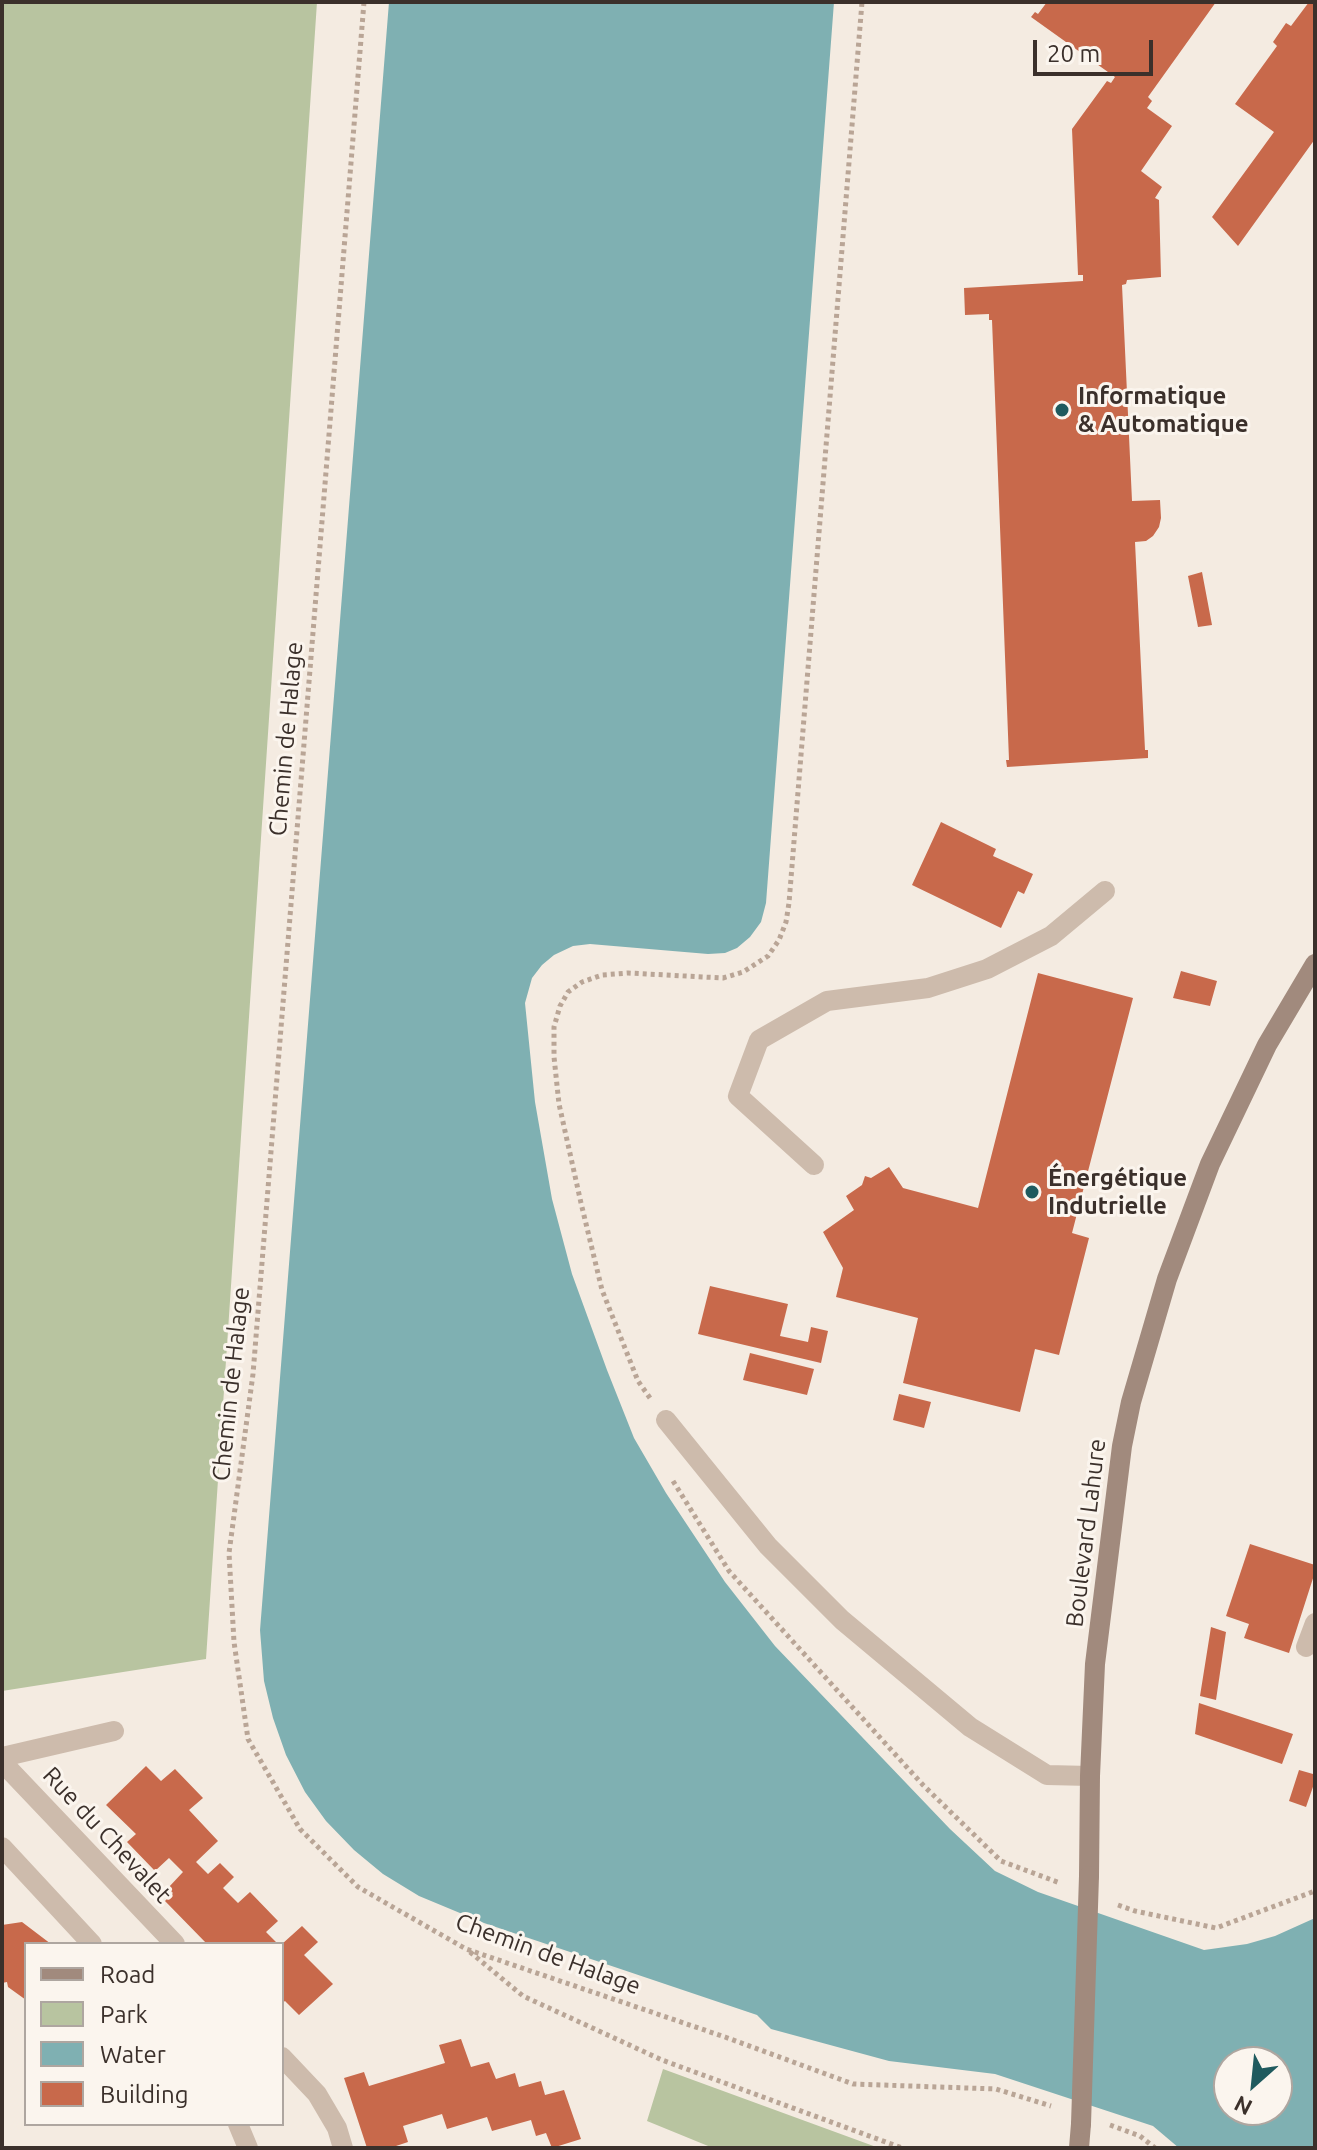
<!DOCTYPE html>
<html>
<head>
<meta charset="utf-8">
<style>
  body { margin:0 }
  #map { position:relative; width:1317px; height:2150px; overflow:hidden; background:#f4ebe1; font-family:Ubuntu,sans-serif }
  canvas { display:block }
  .frame { position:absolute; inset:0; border:4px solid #3b302b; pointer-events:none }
  .legend { position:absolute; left:24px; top:1942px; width:260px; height:184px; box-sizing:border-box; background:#fbf5ee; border:2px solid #aea6a0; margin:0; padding:10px 14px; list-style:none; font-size:24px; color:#3b302b }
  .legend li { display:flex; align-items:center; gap:16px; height:40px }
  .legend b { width:40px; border:2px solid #aea6a0 }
  .north { position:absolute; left:1213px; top:2046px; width:80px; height:80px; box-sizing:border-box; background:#fbf5ee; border:2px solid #aea6a0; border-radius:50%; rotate:207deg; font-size:22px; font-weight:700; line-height:32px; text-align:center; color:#3b302b }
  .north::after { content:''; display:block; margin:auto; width:28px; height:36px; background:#1f5a5e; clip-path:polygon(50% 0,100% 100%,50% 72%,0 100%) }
  .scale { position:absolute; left:1033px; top:40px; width:120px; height:36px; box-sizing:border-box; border:4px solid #3b302b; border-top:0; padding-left:10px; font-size:24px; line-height:28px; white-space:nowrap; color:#3b302b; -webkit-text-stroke:6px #fbf5ee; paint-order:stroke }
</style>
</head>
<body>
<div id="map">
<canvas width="1317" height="2150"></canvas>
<div class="frame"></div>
<ul class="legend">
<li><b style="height:10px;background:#a18a7d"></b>Road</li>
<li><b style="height:22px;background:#b8c4a0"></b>Park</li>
<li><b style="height:22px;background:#7fb0b2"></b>Water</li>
<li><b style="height:22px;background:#c8694b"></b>Building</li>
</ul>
<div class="north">N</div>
<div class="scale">20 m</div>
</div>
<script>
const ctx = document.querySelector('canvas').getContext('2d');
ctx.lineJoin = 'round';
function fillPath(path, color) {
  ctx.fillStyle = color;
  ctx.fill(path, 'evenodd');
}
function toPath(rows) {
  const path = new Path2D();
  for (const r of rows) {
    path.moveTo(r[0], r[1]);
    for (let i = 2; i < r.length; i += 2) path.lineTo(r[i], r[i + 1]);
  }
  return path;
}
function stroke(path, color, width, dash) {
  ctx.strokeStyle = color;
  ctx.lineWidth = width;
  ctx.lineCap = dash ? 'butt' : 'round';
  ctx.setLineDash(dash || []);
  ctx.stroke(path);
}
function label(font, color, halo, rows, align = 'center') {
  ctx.font = font + ' Ubuntu,sans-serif';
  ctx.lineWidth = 6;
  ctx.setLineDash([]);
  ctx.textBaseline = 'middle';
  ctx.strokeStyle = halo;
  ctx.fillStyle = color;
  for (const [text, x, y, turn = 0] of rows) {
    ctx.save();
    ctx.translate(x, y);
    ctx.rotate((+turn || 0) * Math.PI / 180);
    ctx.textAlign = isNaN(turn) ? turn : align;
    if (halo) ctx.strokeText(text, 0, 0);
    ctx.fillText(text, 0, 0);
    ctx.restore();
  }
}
fillPath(toPath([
  [2,2,317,2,206,1659,2,1691],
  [663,2069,879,2148,713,2148,647,2121]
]), '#b8c4a0');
fillPath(toPath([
  [389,2,834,2,766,903,761,922,750,937,737,948,725,953,708,954,590,944,573,946,554,955,542,965,532,978,525,1003,535,1102,552,1199,572,1274,607,1370,634,1438,666,1493,725,1582,775,1646,950,1829,995,1871,1038,1892,1204,1950,1247,1944,1275,1936,1315,1918,1315,2148,1179,2148,1153,2126,995,2074,889,2061,771,2029,757,2015,484,1923,419,1896,383,1874,354,1850,326,1821,305,1792,286,1755,273,1718,264,1681,260,1630],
  [1229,2062,1277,2062,1277,2110,1229,2110]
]), '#7fb0b2');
fillPath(toPath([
  [1047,2,1216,2,1148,97,1152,101,1147,108,1172,126,1141,171,1162,187,1155,198,1159,200,1161,277,1127,280,1126,284,1122,285,1132,501,1160,500,1161,518,1159,527,1153,536,1146,541,1135,542,1145,750,1148,750,1148,758,1007,767,1006,760,1009,760,992,320,989,320,989,314,965,315,964,288,1083,281,1083,275,1078,275,1072,129,1107,81,1111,83,1115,77,1031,17,1035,12,1038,14],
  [1309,2,1315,2,1315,139,1238,246,1212,217,1274,132,1235,104,1277,46,1273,42,1286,23,1291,26],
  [1202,572,1212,625,1198,627,1188,576],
  [941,822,996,849,993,856,1033,874,1024,894,1018,891,1001,928,912,885],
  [1181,971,1217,981,1210,1006,1173,998],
  [1038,973,1133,998,1072,1233,1089,1238,1059,1355,1035,1349,1020,1412,903,1383,918,1318,836,1297,843,1268,823,1232,854,1210,846,1196,862,1185,865,1176,871,1178,889,1167,903,1188,978,1208],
  [710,1286,788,1304,780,1336,808,1342,811,1327,828,1331,821,1363,698,1334],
  [750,1353,814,1369,807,1395,743,1380],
  [899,1394,931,1402,924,1428,893,1420],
  [1250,1544,1315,1565,1315,1572,1289,1653,1244,1638,1249,1624,1226,1616],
  [1211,1627,1226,1632,1216,1700,1200,1696],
  [1199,1703,1293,1734,1282,1764,1195,1734],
  [146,1766,161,1781,175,1769,203,1798,189,1810,218,1841,196,1862,208,1874,220,1863,234,1877,223,1888,238,1903,250,1892,278,1921,266,1932,278,1944,207,1944,165,1901,173,1893,168,1888,183,1872,169,1858,155,1871,127,1842,136,1834,106,1805],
  [1315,1769,1315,1781,1306,1807,1289,1801,1299,1770,1313,1774],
  [22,1922,51,1944,26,1944,26,2000,8,1987,7,1982,2,1983,2,1925],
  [302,1926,318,1942,304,1955,333,1984,299,2015,285,2001,282,2003,282,1944],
  [461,2039,471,2067,489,2062,496,2079,515,2073,519,2087,541,2081,545,2095,564,2090,581,2139,552,2148,546,2133,536,2136,531,2120,492,2131,487,2117,447,2129,442,2114,403,2126,408,2142,390,2148,367,2148,344,2078,364,2072,369,2086,445,2063,439,2045]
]), '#c8694b');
stroke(toPath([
  [364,2,253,1374,229,1553,234,1642,248,1739,300,1829,358,1887,466,1949,725,2037,853,2084,996,2089,1051,2106],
  [650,1398,638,1381,602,1290,581,1203,559,1104,554,1057,554,1027,560,1006,568,992,582,982,602,975,628,973,723,978,743,972,768,956,779,940,786,922,789,903,862,2],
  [673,1481,729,1571,923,1785,1001,1861,1060,1883],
  [1118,1905,1135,1911,1216,1928,1315,1891],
  [470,1952,523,1996,662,2060,902,2148],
  [1110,2125,1140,2136,1155,2148]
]), '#b9a596', 5, [4, 4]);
stroke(toPath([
  [814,1165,738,1096,759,1040,827,1001,928,988,987,969,1051,936,1105,891]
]), '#cdbbac', 20);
stroke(toPath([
  [666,1420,768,1546,842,1620,970,1727,1047,1775,1090,1776],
  [1306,1647,1315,1623],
  [2,1757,114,1731],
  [2,1762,175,1944],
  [2,1847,92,1944],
  [282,2057,317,2094,337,2128,343,2148],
  [238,2124,248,2148]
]), '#cdbbac', 20);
stroke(toPath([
  [1089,1876,1090,1776,1095,1664,1122,1446,1131,1402,1167,1279,1210,1164,1267,1045,1315,964],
  [1079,2148,1081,2124]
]), '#a18a7d', 20);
stroke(toPath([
  [1081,2124,1089,1876]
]), '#a18a7d', 20);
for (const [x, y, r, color] of [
  [1062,410,8,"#1f5a5e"],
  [1032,1192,8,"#1f5a5e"]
]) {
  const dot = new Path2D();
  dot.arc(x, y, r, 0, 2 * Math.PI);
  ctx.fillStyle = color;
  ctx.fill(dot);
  stroke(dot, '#fbf5ee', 3);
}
label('bold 24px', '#3b302b', '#fbf5ee', [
  ["Informatique",1078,396],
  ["& Automatique",1078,424],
  ["Énergétique",1048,1178],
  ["Indutrielle",1048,1206]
], 'left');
label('24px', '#3b302b', '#fbf5ee', [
  ["Chemin de Halage",286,739,-85],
  ["Chemin de Halage",231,1384,-84],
  ["Boulevard Lahure",1086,1533,-83],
  ["Rue du Chevalet",107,1835,47],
  ["Chemin de Halage",548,1954,20]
]);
</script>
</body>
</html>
